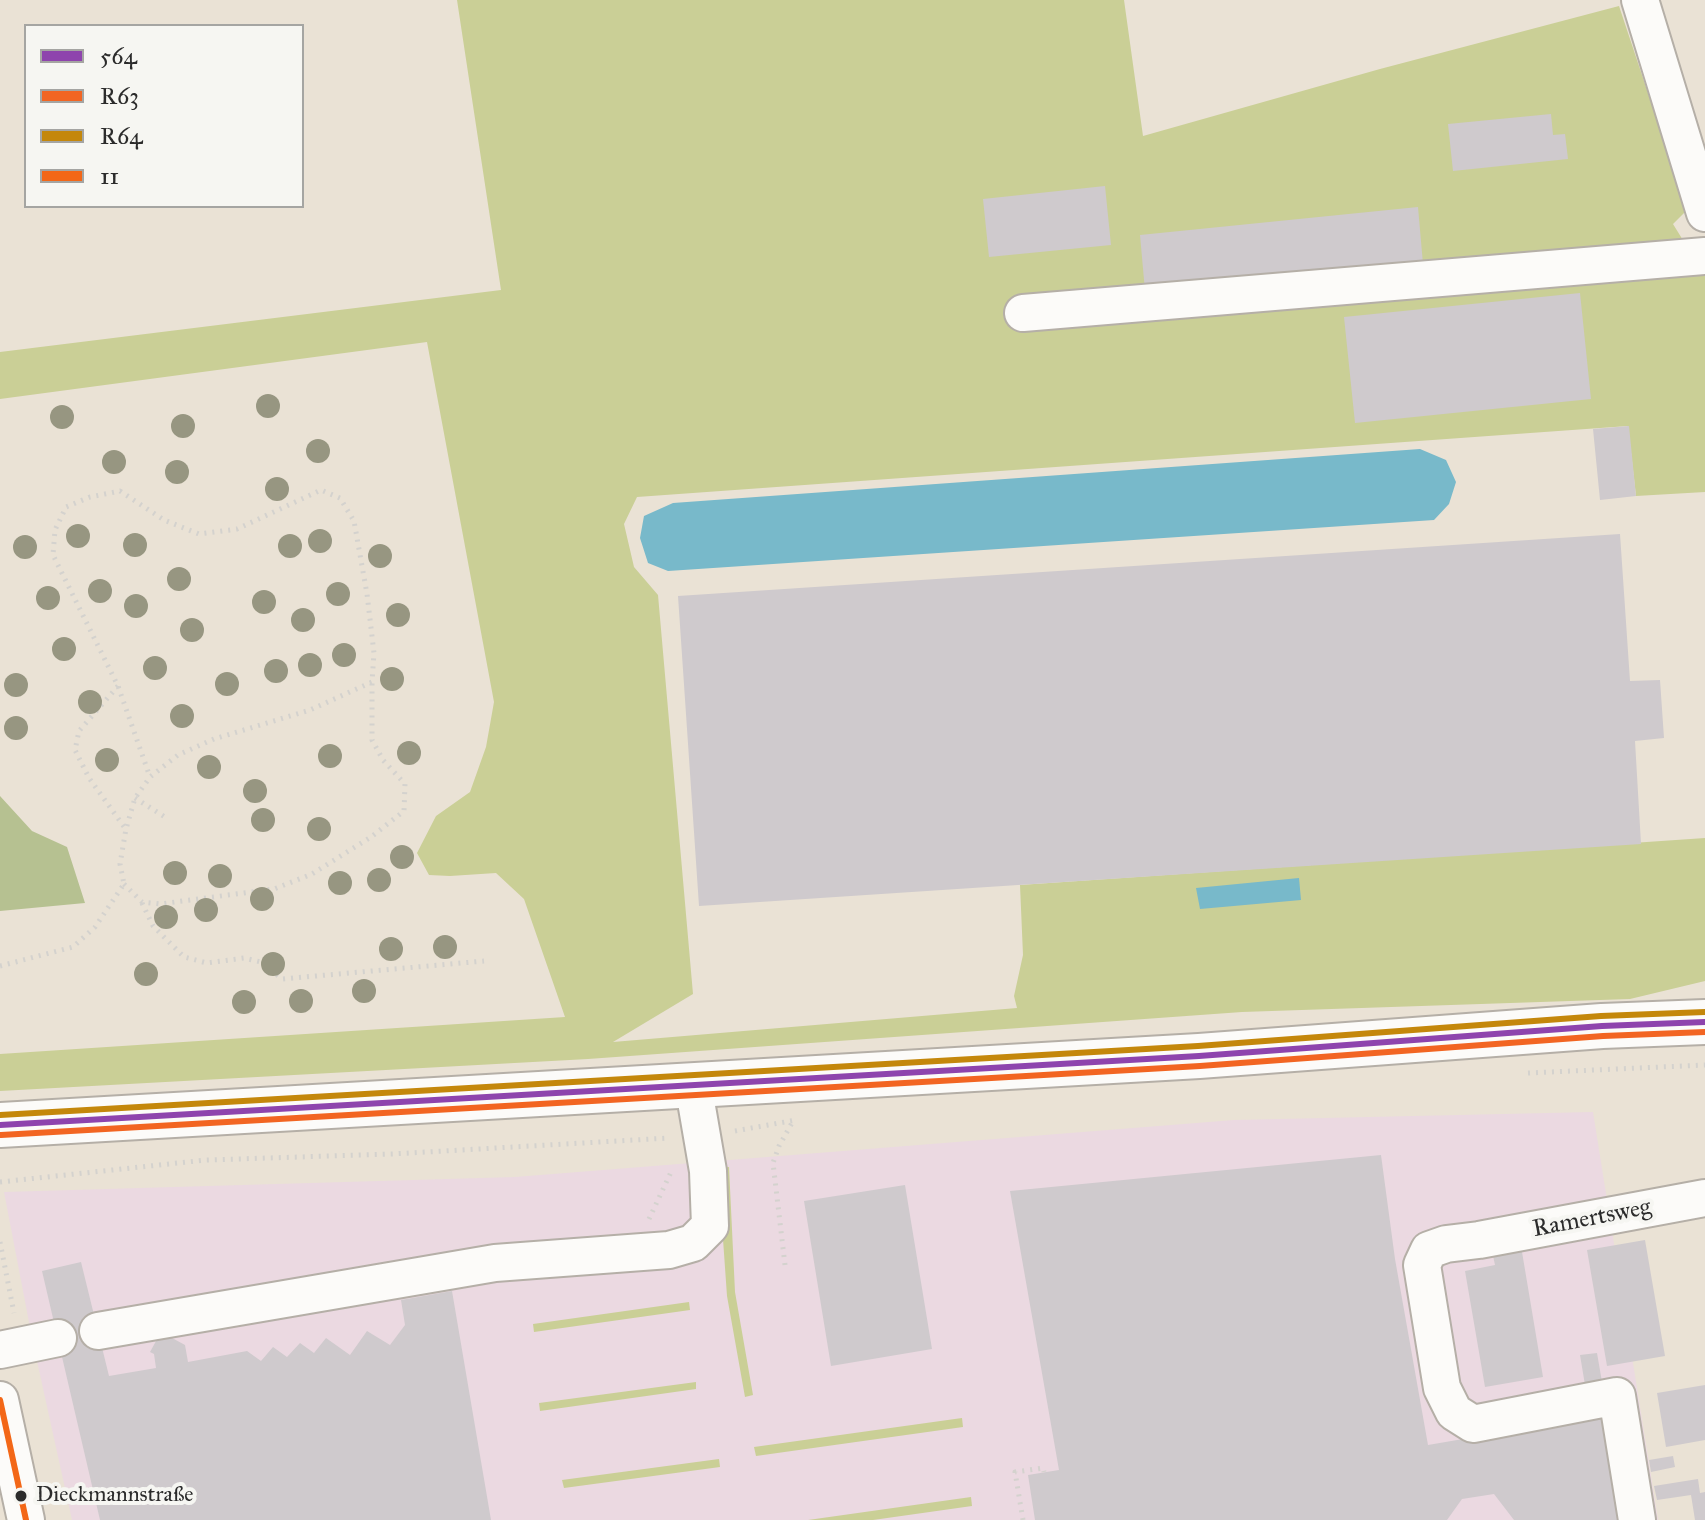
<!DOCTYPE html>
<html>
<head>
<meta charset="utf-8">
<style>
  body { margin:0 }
  #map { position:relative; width:1705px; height:1520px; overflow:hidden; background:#eae2d5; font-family:"IM FELL Great Primer",serif }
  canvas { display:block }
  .legend { position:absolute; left:24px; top:24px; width:280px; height:184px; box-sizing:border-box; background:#f6f6f2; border:2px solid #a5a5a2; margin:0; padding:10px 14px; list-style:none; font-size:24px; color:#2b2b2b }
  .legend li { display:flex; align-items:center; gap:16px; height:40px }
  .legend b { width:40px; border:2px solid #a5a5a2 }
</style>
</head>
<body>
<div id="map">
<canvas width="1705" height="1520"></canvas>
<ul class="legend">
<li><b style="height:10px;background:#8e44ad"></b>564</li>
<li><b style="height:10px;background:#f26522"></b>R63</li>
<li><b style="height:10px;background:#c4870b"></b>R64</li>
<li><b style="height:10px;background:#f36717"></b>11</li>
</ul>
</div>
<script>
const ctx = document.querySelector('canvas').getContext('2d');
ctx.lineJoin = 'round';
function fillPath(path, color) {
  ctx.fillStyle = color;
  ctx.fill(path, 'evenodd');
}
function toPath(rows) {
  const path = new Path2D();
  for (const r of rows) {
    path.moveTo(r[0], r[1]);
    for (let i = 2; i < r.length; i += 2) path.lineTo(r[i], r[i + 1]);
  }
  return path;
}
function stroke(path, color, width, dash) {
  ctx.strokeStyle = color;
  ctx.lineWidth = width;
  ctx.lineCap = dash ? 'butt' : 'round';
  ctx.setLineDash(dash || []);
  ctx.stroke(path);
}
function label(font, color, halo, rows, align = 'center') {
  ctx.font = font + ' "IM FELL Great Primer",serif';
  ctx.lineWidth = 8;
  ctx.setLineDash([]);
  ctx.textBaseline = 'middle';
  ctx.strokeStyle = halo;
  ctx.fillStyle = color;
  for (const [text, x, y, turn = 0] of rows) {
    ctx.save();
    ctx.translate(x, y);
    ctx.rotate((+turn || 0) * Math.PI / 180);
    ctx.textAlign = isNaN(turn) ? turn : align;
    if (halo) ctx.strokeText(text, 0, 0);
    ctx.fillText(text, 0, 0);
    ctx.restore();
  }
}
fillPath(toPath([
  [1593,1112,1658,1520,72,1520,33,1343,4,1192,515,1177,1234,1120]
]), '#ebd9e1');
fillPath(toPath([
  [457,0,1124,0,1143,136,1380,69,1619,6,1687,210,1673,224,1705,276,1705,492,1636,496,1628,426,637,497,624,524,634,567,658,595,693,994,613,1042,1017,1008,1014,996,1023,955,1020,885,1705,838,1705,981,1630,999,1242,1012,588,1059,0,1091,0,1054,565,1017,524,899,496,873,450,876,429,875,417,853,436,816,470,792,486,747,494,702,427,342,0,399,0,352,501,290],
  [729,1167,735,1292,753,1395,745,1397,727,1296,718,1168],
  [689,1302,690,1310,534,1332,533,1324],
  [696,1382,696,1389,540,1411,539,1403],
  [962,1418,963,1427,756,1456,754,1447],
  [719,1459,720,1467,564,1488,562,1480],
  [971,1497,972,1506,873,1520,808,1520]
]), '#cacf96');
fillPath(toPath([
  [0,796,32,831,67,847,85,903,0,911]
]), '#b6c191');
fillPath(toPath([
  [1420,449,1446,460,1456,482,1449,504,1434,520,668,571,648,563,640,538,644,516,673,503],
  [1299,878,1301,900,1200,909,1196,888]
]), '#78b9ca');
fillPath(toPath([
  [1551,114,1553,135,1565,134,1568,159,1453,171,1448,124],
  [1105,186,1111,245,989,257,983,199],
  [1418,207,1423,264,1145,291,1140,235],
  [1580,293,1591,399,1355,423,1344,317],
  [1629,426,1636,496,1600,500,1593,429],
  [1620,534,1630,681,1660,680,1664,738,1635,741,1641,844,699,906,678,596],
  [1381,1155,1395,1259,1428,1445,1603,1415,1621,1520,1514,1520,1494,1494,1462,1499,1447,1520,1035,1520,1028,1475,1059,1470,1010,1191],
  [905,1185,932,1349,831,1366,804,1201],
  [1645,1240,1665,1356,1607,1366,1587,1250],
  [1521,1246,1543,1377,1485,1387,1465,1271,1495,1265,1492,1251],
  [81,1262,109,1376,156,1368,154,1354,150,1352,161,1332,185,1345,188,1362,247,1351,261,1361,273,1347,287,1357,300,1343,314,1353,326,1338,350,1355,367,1331,390,1345,405,1325,401,1300,452,1291,491,1520,100,1520,42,1271],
  [1597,1353,1602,1382,1585,1385,1580,1355],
  [1705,1385,1705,1440,1666,1447,1657,1393],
  [1673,1456,1675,1467,1651,1472,1649,1460],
  [1698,1479,1700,1493,1705,1492,1705,1520,1695,1520,1691,1495,1657,1500,1654,1486]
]), '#cfcacd');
const minor = toPath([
  [1640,0,1705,213],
  [1023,313,1705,256],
  [98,1331,495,1263,669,1250,693,1243,710,1226,708,1171,693,1084],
  [0,1350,58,1338],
  [0,1400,26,1520],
  [1637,1520,1617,1396,1473,1424,1454,1412,1442,1388,1422,1265,1429,1250,1446,1244,1479,1240,1705,1198]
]);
const major = toPath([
  [0,1125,1199,1056,1602,1026,1705,1022]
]);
stroke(minor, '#b5afa7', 40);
stroke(major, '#b5afa7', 48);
stroke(toPath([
  [118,686,79,731,75,750,89,778,125,828],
  [135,798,168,819],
  [124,884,142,902,160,904,274,889,312,874,371,837,404,811,405,784,383,760,372,740,372,682],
  [142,903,153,926,184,957,207,963,244,958,261,962,282,979,484,961],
  [0,966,73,947,95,927,124,884,120,864,126,829,135,798,150,777,178,755,214,739,310,710,372,682,374,653,367,594,354,521,340,498,321,490,237,529,199,534,164,520,120,491,90,497,66,507,55,530,53,555,118,686,150,777],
  [1528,1073,1705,1065],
  [735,1131,796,1120],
  [0,1182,206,1160,392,1154,669,1138],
  [649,1219,672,1170],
  [0,1242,14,1313],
  [785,1265,773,1163,779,1146,793,1121],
  [1023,1520,1015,1472,1043,1468,1044,1472]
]), '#d4d2ce', 5, [2, 6]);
stroke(minor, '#fcfbf9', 36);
stroke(major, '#fcfbf9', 44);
stroke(toPath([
  [0,1125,1199,1056,1602,1026,1705,1022]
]), '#8e44ad', 6);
stroke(toPath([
  [1,1135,1200,1066,1603,1036,1705,1032]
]), '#f26522', 6);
stroke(toPath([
  [0,1115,1198,1046,1601,1016,1705,1012]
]), '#c4870b', 6);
stroke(toPath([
  [0,1400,26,1520]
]), '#f36717', 6);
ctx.fillStyle = '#979681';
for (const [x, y] of [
  [268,406],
  [62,417],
  [183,426],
  [318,451],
  [114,462],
  [177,472],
  [277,489],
  [78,536],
  [320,541],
  [135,545],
  [290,546],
  [25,547],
  [380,556],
  [179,579],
  [100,591],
  [338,594],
  [48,598],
  [264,602],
  [136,606],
  [398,615],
  [303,620],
  [192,630],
  [64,649],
  [344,655],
  [310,665],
  [155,668],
  [276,671],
  [392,679],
  [227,684],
  [16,685],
  [90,702],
  [182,716],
  [16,728],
  [409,753],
  [330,756],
  [107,760],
  [209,767],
  [255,791],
  [263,820],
  [319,829],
  [402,857],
  [175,873],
  [220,876],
  [379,880],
  [340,883],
  [262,899],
  [206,910],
  [166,917],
  [445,947],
  [391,949],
  [273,964],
  [146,974],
  [364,991],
  [301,1001],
  [244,1002]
]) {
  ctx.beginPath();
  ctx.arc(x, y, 12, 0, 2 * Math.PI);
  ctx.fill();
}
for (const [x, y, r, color] of [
  [21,1496,7,"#2b2b2b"]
]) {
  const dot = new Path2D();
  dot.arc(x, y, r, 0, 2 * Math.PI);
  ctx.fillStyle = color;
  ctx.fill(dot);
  stroke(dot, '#f6f6f2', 3);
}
label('22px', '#2b2b2b', '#f6f6f2', [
  ["Dieckmannstraße",36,1496]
], 'left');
label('24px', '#2b2b2b', '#f6f6f2', [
  ["Ramertsweg",1592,1219,-11]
]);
</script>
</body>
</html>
